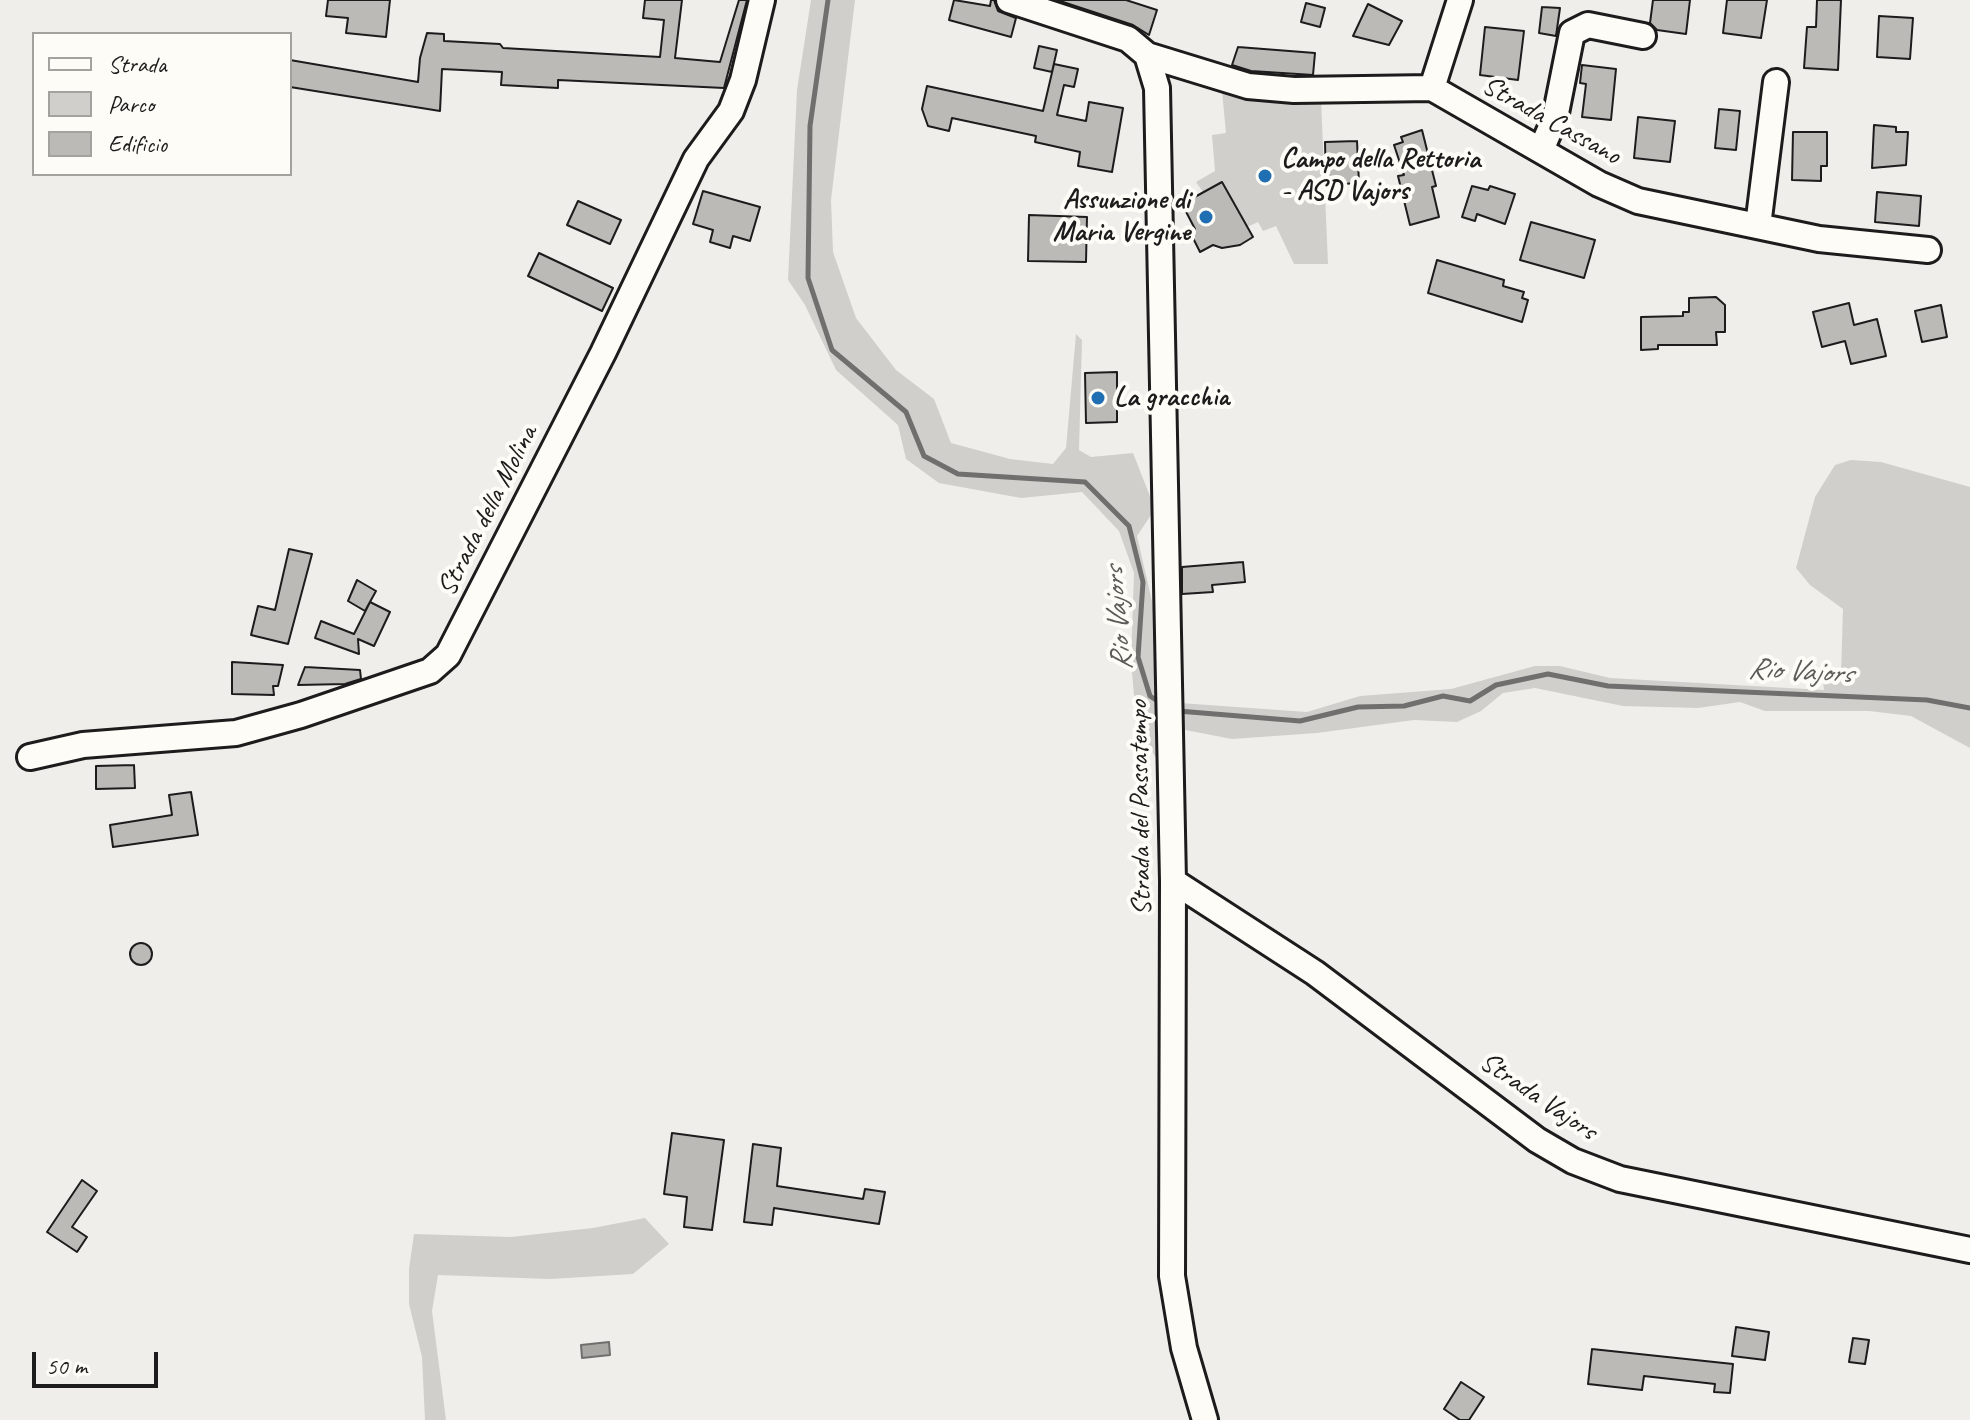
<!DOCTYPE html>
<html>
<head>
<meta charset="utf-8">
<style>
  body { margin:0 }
  #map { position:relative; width:1970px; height:1420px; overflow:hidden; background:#f0eeea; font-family:Caveat,sans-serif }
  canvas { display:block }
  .legend { position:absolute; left:32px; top:32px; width:260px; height:144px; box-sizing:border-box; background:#fdfcf7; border:2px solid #a3a29f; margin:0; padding:10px 14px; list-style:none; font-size:24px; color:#1c1c1c }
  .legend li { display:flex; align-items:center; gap:16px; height:40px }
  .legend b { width:40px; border:2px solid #a3a29f }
  .scale { position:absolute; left:32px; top:1352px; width:126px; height:36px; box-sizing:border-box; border:4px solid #1c1c1c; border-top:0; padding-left:10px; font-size:24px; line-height:28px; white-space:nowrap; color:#1c1c1c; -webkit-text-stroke:6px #fdfcf7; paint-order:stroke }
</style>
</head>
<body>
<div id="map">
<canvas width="1970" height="1420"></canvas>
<ul class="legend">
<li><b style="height:10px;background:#fdfcf7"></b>Strada</li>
<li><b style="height:22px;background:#d0cfcc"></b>Parco</li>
<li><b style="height:22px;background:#bbbab6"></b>Edificio</li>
</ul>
<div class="scale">50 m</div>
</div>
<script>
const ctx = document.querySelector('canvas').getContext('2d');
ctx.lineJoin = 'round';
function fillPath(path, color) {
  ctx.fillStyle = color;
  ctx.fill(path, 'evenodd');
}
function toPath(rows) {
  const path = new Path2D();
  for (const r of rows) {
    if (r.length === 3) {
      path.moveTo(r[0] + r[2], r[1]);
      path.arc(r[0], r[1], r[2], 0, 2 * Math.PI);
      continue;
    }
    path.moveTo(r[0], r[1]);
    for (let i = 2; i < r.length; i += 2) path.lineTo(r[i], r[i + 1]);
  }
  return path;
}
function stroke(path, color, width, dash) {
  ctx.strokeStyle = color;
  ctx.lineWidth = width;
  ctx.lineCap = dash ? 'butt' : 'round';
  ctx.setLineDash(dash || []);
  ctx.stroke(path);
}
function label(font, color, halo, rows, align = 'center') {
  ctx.font = font + ' Caveat,sans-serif';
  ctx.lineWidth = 8;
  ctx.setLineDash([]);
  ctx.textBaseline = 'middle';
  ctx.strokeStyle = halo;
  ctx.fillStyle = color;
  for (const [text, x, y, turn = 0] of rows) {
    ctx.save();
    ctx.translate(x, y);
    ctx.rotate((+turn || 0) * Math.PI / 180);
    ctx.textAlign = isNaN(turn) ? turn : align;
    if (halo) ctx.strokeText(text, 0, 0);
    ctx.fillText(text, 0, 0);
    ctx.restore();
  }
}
fillPath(toPath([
  [811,0,855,0,831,200,833,252,856,318,896,370,934,399,951,443,1010,459,1053,464,1066,448,1076,334,1082,340,1079,450,1091,457,1133,453,1155,509,1137,536,1154,610,1156,758,1137,727,1131,662,1134,573,1119,531,1082,492,1021,498,939,483,906,459,898,425,836,370,805,305,788,280,797,90],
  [1222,91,1237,96,1321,99,1328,264,1294,264,1276,226,1263,231,1258,222,1247,227,1222,182,1203,192,1196,182,1215,171,1212,135,1226,133],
  [1851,460,1881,462,1970,487,1970,748,1911,716,1869,711,1765,711,1740,702,1698,708,1623,706,1535,688,1503,693,1481,711,1457,722,1414,720,1317,733,1232,739,1180,729,1180,703,1307,712,1360,696,1451,689,1535,666,1560,666,1610,678,1824,690,1823,680,1841,674,1843,609,1810,585,1796,568,1815,497,1835,465],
  [645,1218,669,1244,633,1274,550,1279,438,1275,432,1311,446,1420,425,1420,422,1357,409,1304,409,1269,414,1234,511,1237,593,1228]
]), '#d0cfcc');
const water = toPath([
  [609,1342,610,1355,582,1358,581,1345,609,1342]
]);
fillPath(water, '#a8a7a3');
stroke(water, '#706f6d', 2);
stroke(toPath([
  [828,0,810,126,808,278,832,350,906,412,924,456,958,474,1085,482,1129,526,1143,582,1138,657,1150,696,1162,704],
  [1178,711,1300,721,1358,707,1404,706,1443,696,1470,701,1496,685,1548,674,1608,686,1927,700,1970,708]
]), '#706f6d', 5);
const building = toPath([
  [328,0,390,0,386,37,346,33,348,18,326,16,328,0],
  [645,0,682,0,675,58,720,62,739,0,747,0,724,88,558,80,558,88,501,85,502,72,442,69,440,111,290,87,290,60,418,82,420,58,427,33,444,34,444,41,500,44,503,48,660,57,664,20,643,18,645,0],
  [954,0,990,6,991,0,994,0,998,11,1016,18,1011,37,949,20,954,0],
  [1057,0,1126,0,1157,10,1149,35,1133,25,1057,0],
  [1653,0,1690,0,1686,34,1657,30,1650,23,1653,0],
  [1727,0,1767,0,1761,38,1723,33,1727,0],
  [1817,0,1841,0,1838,70,1804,68,1807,27,1816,27,1817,0],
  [1306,3,1325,8,1320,27,1301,22,1306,3],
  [1368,4,1402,21,1389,45,1353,36,1368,4],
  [1542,7,1560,8,1556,36,1539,33,1542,7],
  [1879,16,1913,18,1910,59,1877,57,1879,16],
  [1485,27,1524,31,1518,80,1480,75,1485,27],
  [1039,46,1057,50,1052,72,1034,68,1039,46],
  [1238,47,1315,53,1313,75,1251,71,1232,65,1238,47],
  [1054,64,1078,69,1074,87,1064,85,1057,115,1086,121,1089,102,1123,108,1112,172,1078,166,1080,152,1035,142,1036,136,952,118,949,131,928,126,922,109,927,86,1043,111,1054,64],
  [1582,65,1616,69,1611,120,1582,117,1586,84,1580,83,1582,65],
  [1719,109,1740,111,1736,150,1715,148,1719,109],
  [1638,117,1675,121,1670,162,1634,158,1638,117],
  [1874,125,1896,127,1896,132,1908,132,1906,165,1872,168,1874,125],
  [1422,130,1436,186,1432,187,1439,217,1410,225,1398,176,1404,175,1394,145,1403,142,1401,137,1422,130],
  [1793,132,1827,132,1827,166,1821,166,1821,181,1792,180,1793,132],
  [1357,141,1359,183,1326,185,1325,142,1357,141],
  [1222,182,1253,237,1240,245,1222,248,1213,245,1200,252,1190,232,1195,229,1182,204,1222,182],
  [1472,186,1488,190,1490,186,1515,194,1505,224,1477,214,1475,221,1462,217,1472,186],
  [703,191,760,207,750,241,733,236,730,248,710,242,713,230,693,224,703,191],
  [1877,192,1921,196,1919,226,1875,222,1877,192],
  [578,201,621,220,610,244,567,225,578,201],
  [1029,215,1087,217,1086,262,1028,261,1029,215],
  [1531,222,1595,240,1584,278,1520,260,1531,222],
  [539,253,613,288,602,311,528,276,539,253],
  [1437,260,1504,280,1503,286,1524,292,1522,298,1528,300,1522,322,1428,293,1437,260],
  [1716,297,1725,305,1725,332,1716,332,1717,345,1658,345,1658,349,1641,350,1641,317,1683,316,1683,312,1689,312,1689,298,1716,297],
  [1849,303,1854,325,1877,319,1886,356,1851,364,1845,341,1822,347,1813,312,1849,303],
  [1941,305,1947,337,1922,342,1915,311,1941,305],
  [1117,372,1117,422,1086,423,1085,373,1117,372],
  [289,549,312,554,288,644,251,635,258,606,275,610,289,549],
  [1243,562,1245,582,1212,585,1213,592,1182,594,1182,567,1243,562],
  [357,580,376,591,365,611,348,601,357,580],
  [370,602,390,612,374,646,358,639,359,654,315,638,321,621,354,634,370,602],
  [232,662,283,665,278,686,273,686,274,695,232,694,232,662],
  [305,667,360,670,361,679,345,684,298,685,305,667],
  [134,765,135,788,96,789,96,766,134,765],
  [191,792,198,835,113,847,110,825,172,815,169,795,191,792],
  [141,954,11],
  [672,1133,724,1140,712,1230,684,1227,687,1197,664,1194,672,1133],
  [753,1144,781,1148,777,1186,863,1199,865,1189,885,1192,879,1224,774,1208,772,1225,744,1222,753,1144],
  [82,1180,97,1191,72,1227,87,1237,77,1252,47,1232,82,1180],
  [1736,1327,1769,1332,1765,1360,1732,1356,1736,1327],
  [1853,1338,1869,1340,1865,1364,1849,1362,1853,1338],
  [1592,1349,1733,1364,1730,1393,1714,1392,1715,1384,1644,1376,1642,1390,1588,1384,1592,1349],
  [1461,1382,1484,1397,1469,1420,1460,1420,1444,1409,1461,1382]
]);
fillPath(building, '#bbbab6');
stroke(building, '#1c1c1c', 2);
const minor = toPath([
  [1009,0,1128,39,1147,55,1157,88,1173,881,1172,1276,1184,1348,1205,1420],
  [1147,55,1248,86,1294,90,1432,88,1599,184,1638,201,1819,239,1928,250],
  [1432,88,1460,0],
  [1541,150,1555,118,1572,33,1588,25,1643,36],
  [1758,226,1776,82],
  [30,757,83,745,236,733,301,715,430,671,448,655,603,353,696,159,731,111,743,80,762,0],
  [1173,881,1315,973,1537,1140,1573,1161,1620,1179,1970,1250]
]);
stroke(minor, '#1c1c1c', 30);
stroke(minor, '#fdfcf7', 24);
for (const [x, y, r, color] of [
  [1265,176,8,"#1f6fb2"],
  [1206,217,8,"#1f6fb2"],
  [1098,398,8,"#1f6fb2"]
]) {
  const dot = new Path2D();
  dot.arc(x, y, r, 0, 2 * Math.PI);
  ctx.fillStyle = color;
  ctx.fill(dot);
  stroke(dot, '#fdfcf7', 3);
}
label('28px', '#1c1c1c', '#fdfcf7', [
  ["Strada Cassano",1551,121,29],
  ["Strada della Molina",488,511,-63],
  ["Strada del Passatempo",1141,808,-91],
  ["Strada Vajors",1538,1097,34]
]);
label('bold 28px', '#1c1c1c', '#fdfcf7', [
  ["Campo della Rettoria",1281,160],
  ["- ASD Vajors",1281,192],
  ["Assunzione di",1190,201,"right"],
  ["Maria Vergine",1190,233,"right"],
  ["La gracchia",1114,398]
], 'left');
label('italic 30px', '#5b5b59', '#fdfcf7', [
  ["Rio Vajors",1119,619,-95],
  ["Rio Vajors",1800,672,3]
]);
</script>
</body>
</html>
